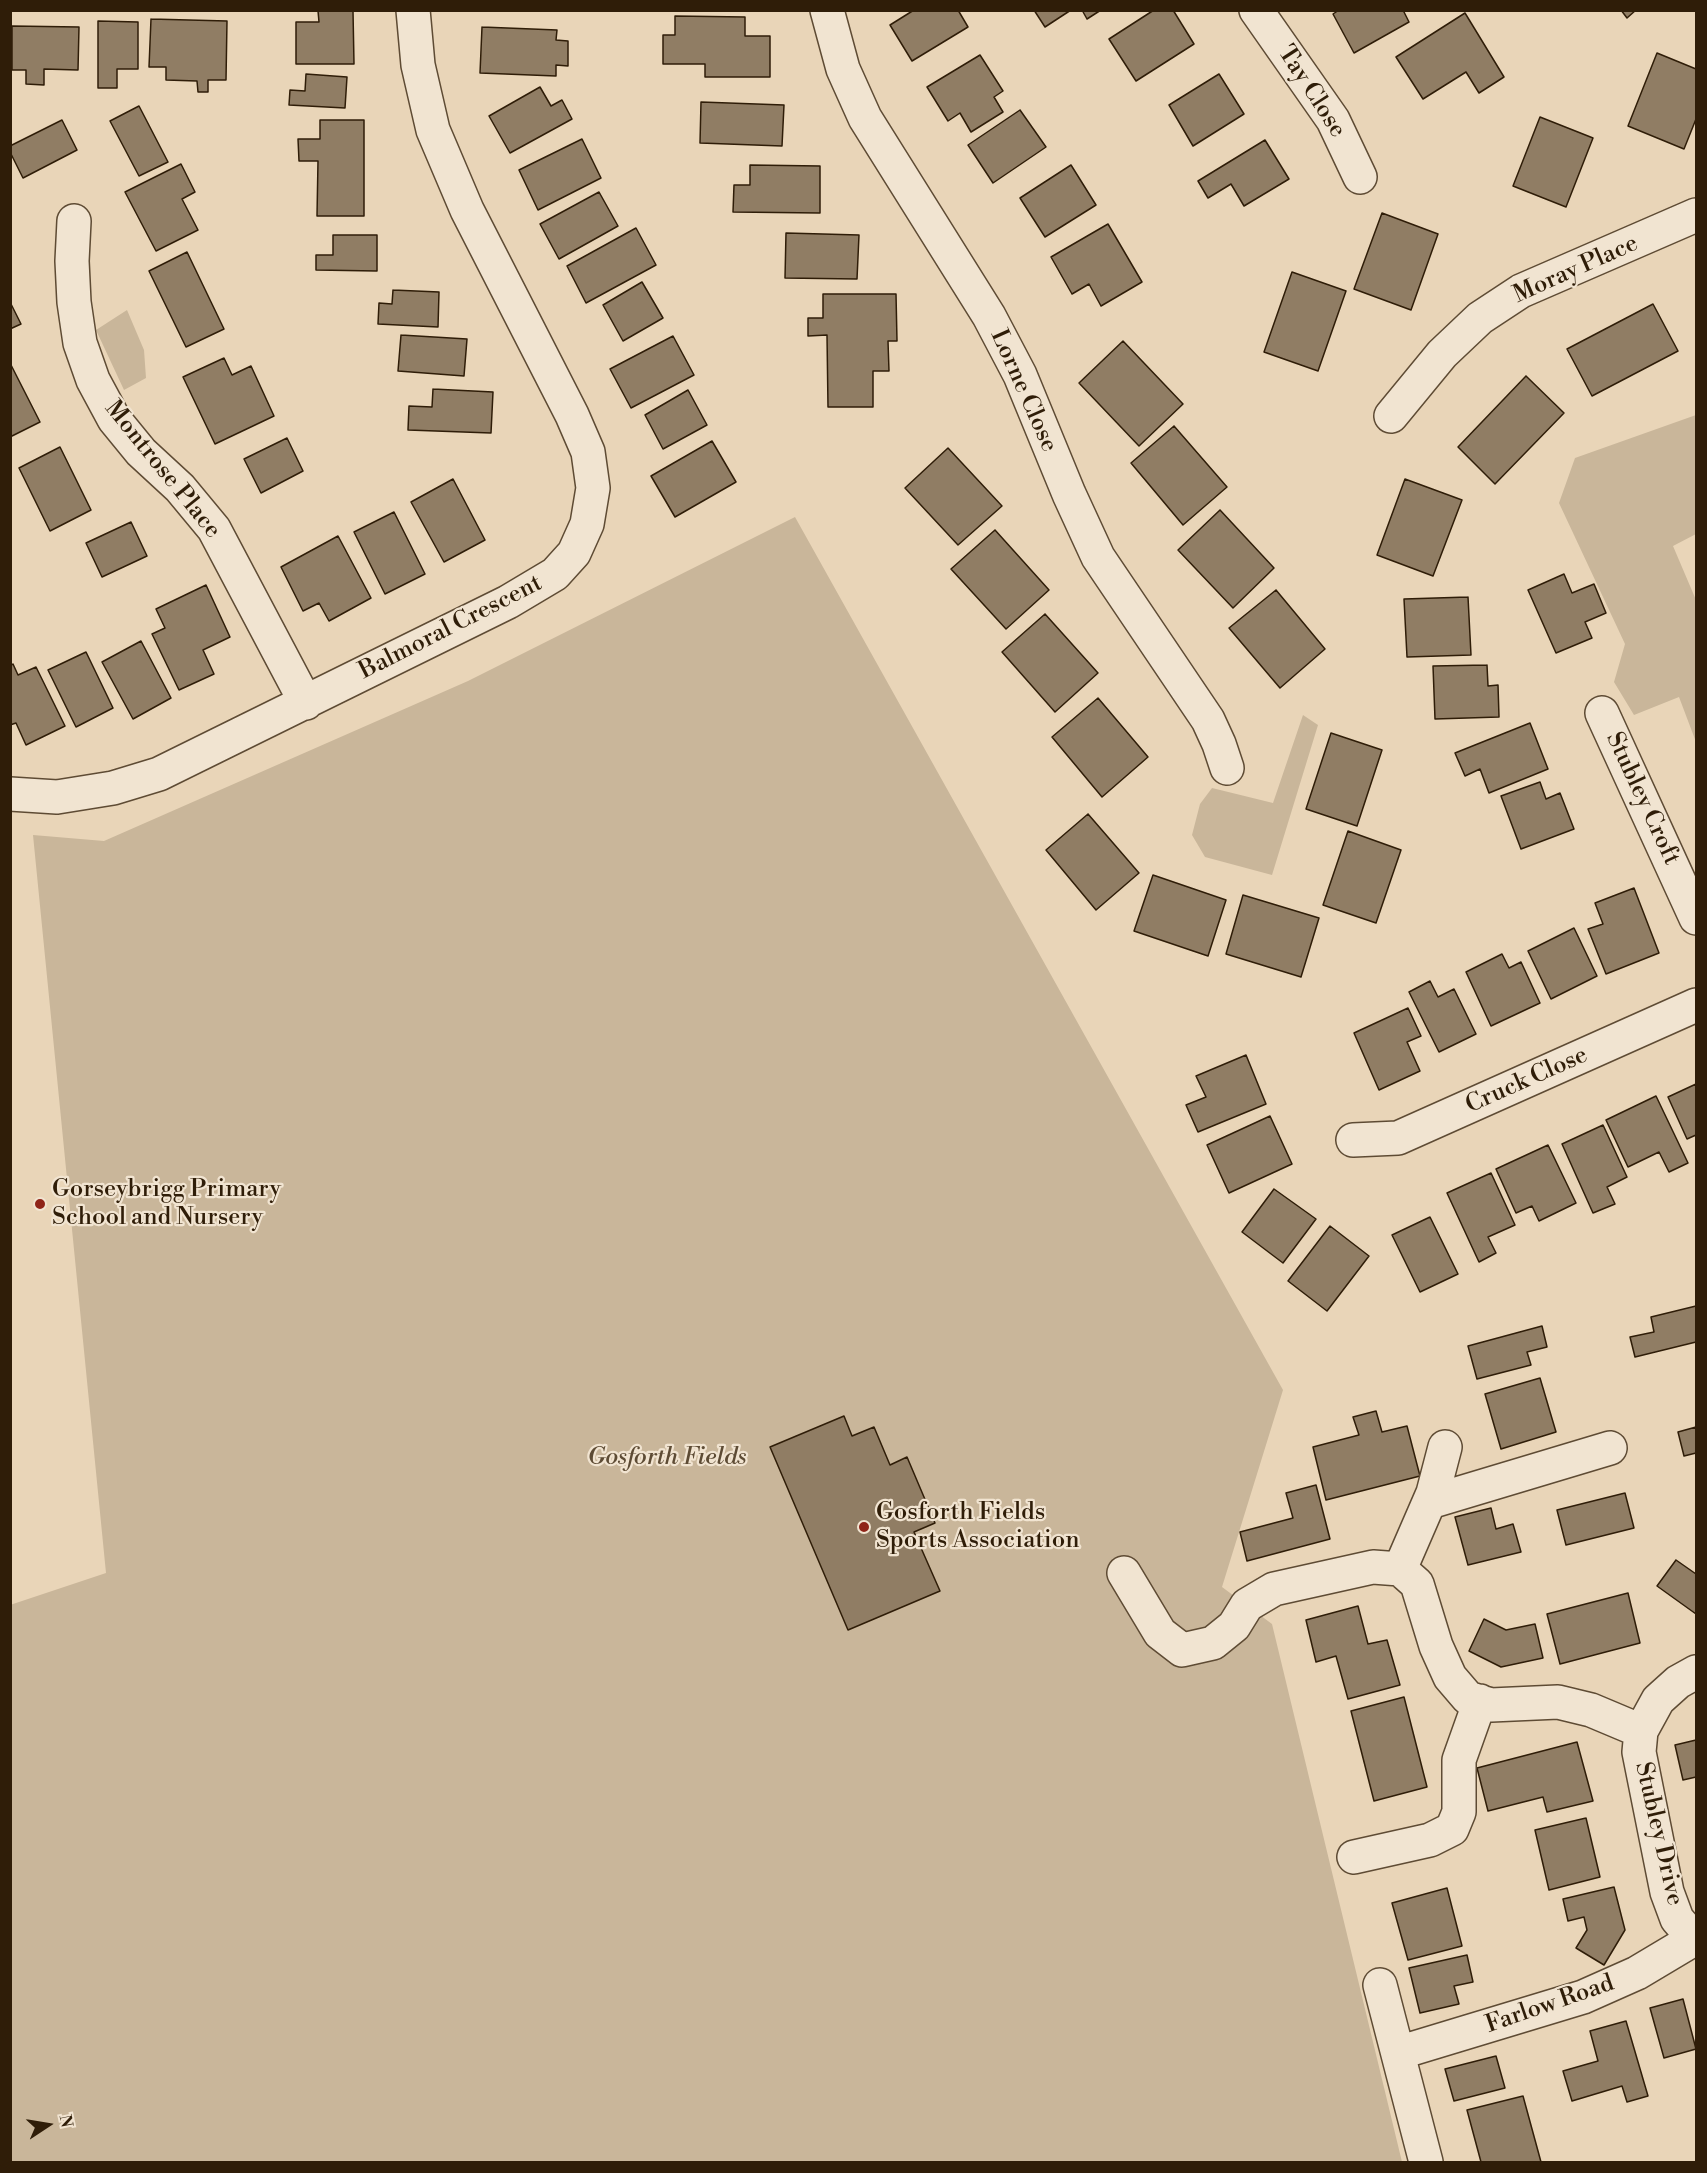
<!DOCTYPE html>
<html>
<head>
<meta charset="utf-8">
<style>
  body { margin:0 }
  #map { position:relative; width:1707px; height:2173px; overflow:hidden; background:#e9d5b8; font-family:"Libre Bodoni",serif }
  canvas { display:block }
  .frame { position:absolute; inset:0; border:12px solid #2f1d08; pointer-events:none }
  .north { position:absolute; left:18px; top:2095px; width:60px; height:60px; -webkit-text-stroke:4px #f1e4d1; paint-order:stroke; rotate:78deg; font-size:16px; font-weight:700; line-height:24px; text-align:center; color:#2f1d08 }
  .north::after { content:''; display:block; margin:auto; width:21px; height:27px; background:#2f1d08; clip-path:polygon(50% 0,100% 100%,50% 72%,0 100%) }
</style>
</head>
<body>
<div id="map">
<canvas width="1707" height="2173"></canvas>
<div class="frame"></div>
<div class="north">N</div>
</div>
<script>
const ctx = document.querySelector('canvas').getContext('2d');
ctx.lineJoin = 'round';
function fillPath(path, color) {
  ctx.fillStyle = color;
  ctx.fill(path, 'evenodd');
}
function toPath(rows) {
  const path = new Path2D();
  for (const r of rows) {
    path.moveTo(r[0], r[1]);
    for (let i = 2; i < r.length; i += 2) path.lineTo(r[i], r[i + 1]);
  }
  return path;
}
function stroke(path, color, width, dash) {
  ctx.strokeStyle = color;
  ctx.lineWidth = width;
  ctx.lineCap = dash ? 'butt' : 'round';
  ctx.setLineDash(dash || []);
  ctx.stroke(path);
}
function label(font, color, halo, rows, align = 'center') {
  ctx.font = font + ' "Libre Bodoni",serif';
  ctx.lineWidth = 4.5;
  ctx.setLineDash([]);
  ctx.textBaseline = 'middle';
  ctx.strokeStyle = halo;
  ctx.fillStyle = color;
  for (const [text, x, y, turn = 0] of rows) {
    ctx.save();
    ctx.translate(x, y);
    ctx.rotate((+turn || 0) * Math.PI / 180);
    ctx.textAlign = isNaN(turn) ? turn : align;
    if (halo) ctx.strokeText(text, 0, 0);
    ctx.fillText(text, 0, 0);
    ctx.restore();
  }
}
fillPath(toPath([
  [127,310,144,350,146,378,124,390,96,330],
  [1696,415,1696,534,1673,546,1696,600,1696,742,1679,697,1634,715,1614,682,1625,644,1559,503,1575,458],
  [795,517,1283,1390,1222,1587,1272,1624,1402,2162,11,2162,10,1605,106,1573,33,835,104,841,468,681],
  [1303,715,1318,725,1272,875,1205,857,1192,835,1200,804,1212,788,1273,803]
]), '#c9b69a');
const building = toPath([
  [914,10,958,10,968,27,912,61,890,25,914,10],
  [1034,10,1071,10,1045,27,1034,10],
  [1082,10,1101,10,1087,19,1082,10],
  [1154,10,1173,10,1194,44,1136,81,1109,39,1154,10],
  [1339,10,1403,10,1409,22,1354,53,1333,14,1339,10],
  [1621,10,1636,10,1627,18,1621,10],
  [318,11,353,11,354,64,296,64,296,22,319,22,318,11],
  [1465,13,1504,77,1479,93,1466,72,1423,99,1396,57,1465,13],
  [675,16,745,17,745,36,770,36,770,77,705,77,705,64,663,64,663,35,675,35,675,16],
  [151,19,227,21,226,80,208,80,208,92,198,92,197,81,166,80,166,67,149,67,151,19],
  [98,21,138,22,138,69,117,69,117,88,98,88,98,21],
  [12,26,79,27,78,70,44,69,44,85,26,84,26,70,12,70,12,26],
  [482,27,557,30,556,40,568,41,568,66,556,65,556,76,480,73,482,27],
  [1657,53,1696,69,1696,119,1684,149,1628,126,1657,53],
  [980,55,1003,91,994,97,1003,112,971,132,960,113,948,121,927,87,980,55],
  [306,74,347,77,345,108,289,105,290,90,305,91,306,74],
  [1219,74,1244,114,1193,146,1169,105,1219,74],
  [540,87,551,106,562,100,572,119,510,153,489,116,540,87],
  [701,102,784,105,782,146,700,143,701,102],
  [139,106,168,162,139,176,110,121,139,106],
  [1020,110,1046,147,993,183,968,145,1020,110],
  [1540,117,1593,138,1566,207,1513,186,1540,117],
  [62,120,77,150,23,178,10,152,10,146,62,120],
  [320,120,364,120,364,216,317,216,318,161,299,161,298,139,320,139,320,120],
  [582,139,601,178,538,210,519,170,582,139],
  [1265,140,1289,179,1244,206,1231,184,1208,198,1198,181,1265,140],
  [181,164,195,192,182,199,198,230,156,251,125,192,181,164],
  [750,165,820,166,820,213,733,212,734,185,750,185,750,165],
  [1071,165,1096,205,1045,237,1020,198,1071,165],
  [599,192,618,226,559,259,540,224,599,192],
  [1382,213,1438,234,1411,310,1354,289,1382,213],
  [1108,224,1142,282,1101,306,1089,284,1072,294,1051,257,1108,224],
  [636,228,656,265,586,303,567,266,636,228],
  [786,233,859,235,857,279,785,278,786,233],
  [333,235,377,235,377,271,316,270,316,255,333,255,333,235],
  [187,252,224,329,186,347,149,271,187,252],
  [1292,272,1346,291,1318,371,1264,352,1292,272],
  [642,282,663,318,623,341,603,305,642,282],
  [393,290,439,292,438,327,378,324,379,303,392,304,393,290],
  [823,294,896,294,897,341,888,341,889,371,873,371,873,407,828,407,827,335,808,336,808,318,823,318,823,294],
  [10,302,21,324,10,329,10,302],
  [1653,304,1678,351,1592,396,1567,349,1653,304],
  [401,335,467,339,464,376,398,371,401,335],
  [673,336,694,375,631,408,610,369,673,336],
  [1123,341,1183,404,1139,446,1079,383,1123,341],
  [224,358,232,375,251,366,274,416,215,444,183,377,224,358],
  [10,363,40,422,10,437,10,363],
  [1526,376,1564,413,1495,484,1458,447,1526,376],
  [433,389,493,392,491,433,408,430,409,406,432,407,433,389],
  [688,390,707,425,663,449,645,415,688,390],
  [1174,426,1227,487,1183,525,1131,463,1174,426],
  [287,438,303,471,261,493,244,459,287,438],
  [712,441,736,482,675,517,651,476,712,441],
  [60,447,91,510,50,531,19,468,60,447],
  [948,448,1002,506,958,545,905,488,948,448],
  [453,479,485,540,444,562,411,502,453,479],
  [1405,479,1462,500,1433,576,1377,555,1405,479],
  [1220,510,1274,568,1233,608,1178,550,1220,510],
  [394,512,425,574,385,594,354,532,394,512],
  [131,522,147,556,102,577,86,543,131,522],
  [995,530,1049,590,1006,629,951,569,995,530],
  [338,536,371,598,329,621,319,603,303,611,281,567,338,536],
  [1564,574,1572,593,1594,584,1606,613,1585,622,1592,638,1556,653,1528,590,1564,574],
  [206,585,230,637,203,650,214,674,179,690,152,634,165,628,156,609,206,585],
  [1276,590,1325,649,1280,688,1229,628,1276,590],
  [1468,597,1471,655,1407,657,1404,599,1468,597],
  [1045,614,1098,673,1055,712,1002,652,1045,614],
  [141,641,171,698,133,719,102,662,141,641],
  [86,652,113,708,76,727,48,670,86,652],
  [13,664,18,675,36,667,65,726,26,745,16,723,10,725,10,666,13,664],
  [1487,665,1488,686,1498,685,1499,717,1435,719,1433,666,1487,665],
  [1098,698,1148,757,1102,797,1052,737,1098,698],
  [1530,723,1548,769,1489,793,1480,769,1465,776,1455,753,1530,723],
  [1331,733,1382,750,1357,826,1306,809,1331,733],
  [1540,782,1546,799,1560,793,1574,829,1521,849,1501,796,1540,782],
  [1088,814,1139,873,1096,910,1046,850,1088,814],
  [1348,831,1401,850,1376,923,1323,905,1348,831],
  [1153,875,1226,900,1208,956,1134,931,1153,875],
  [1634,888,1659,953,1606,974,1588,929,1603,924,1595,903,1634,888],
  [1243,895,1319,918,1301,977,1226,954,1243,895],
  [1574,928,1597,976,1551,999,1528,951,1574,928],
  [1502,954,1509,968,1521,962,1540,1003,1491,1026,1466,972,1502,954],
  [1430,981,1438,997,1454,989,1476,1034,1439,1052,1409,992,1430,981],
  [1408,1008,1421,1036,1407,1042,1420,1071,1379,1090,1354,1033,1408,1008],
  [1246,1055,1266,1104,1198,1132,1186,1105,1206,1097,1196,1076,1246,1055],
  [1696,1084,1696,1135,1687,1139,1668,1097,1696,1084],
  [1656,1096,1688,1163,1669,1172,1659,1152,1628,1167,1606,1120,1656,1096],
  [1270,1116,1292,1164,1229,1193,1207,1145,1270,1116],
  [1603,1125,1627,1177,1607,1187,1615,1204,1593,1213,1562,1144,1603,1125],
  [1548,1145,1576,1203,1539,1221,1532,1206,1516,1213,1496,1169,1548,1145],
  [1491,1173,1515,1225,1488,1237,1496,1253,1479,1262,1447,1193,1491,1173],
  [1274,1189,1316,1219,1283,1263,1242,1232,1274,1189],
  [1430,1217,1458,1274,1420,1292,1392,1235,1430,1217],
  [1330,1226,1369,1256,1327,1311,1288,1281,1330,1226],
  [1696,1306,1696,1342,1635,1357,1630,1337,1654,1332,1651,1317,1696,1306],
  [1542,1326,1547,1347,1527,1352,1531,1365,1477,1379,1468,1346,1542,1326],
  [1540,1378,1556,1432,1501,1449,1485,1394,1540,1378],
  [1376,1411,1382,1432,1407,1426,1420,1476,1326,1500,1313,1447,1359,1435,1353,1417,1376,1411],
  [844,1416,852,1436,874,1427,890,1465,907,1457,935,1523,914,1532,940,1591,848,1630,770,1447,844,1416],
  [1696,1427,1696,1453,1684,1456,1678,1432,1696,1427],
  [1316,1485,1330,1539,1247,1561,1240,1532,1293,1518,1286,1493,1316,1485],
  [1625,1493,1634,1528,1566,1545,1557,1510,1625,1493],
  [1491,1508,1496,1529,1513,1524,1521,1552,1468,1565,1455,1517,1491,1508],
  [1676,1560,1696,1574,1696,1614,1657,1586,1676,1560],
  [1628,1593,1640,1643,1560,1664,1547,1614,1628,1593],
  [1358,1606,1368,1644,1387,1640,1400,1685,1348,1699,1336,1656,1316,1662,1306,1620,1358,1606],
  [1484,1619,1506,1630,1535,1624,1543,1658,1501,1667,1469,1651,1484,1619],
  [1404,1697,1427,1787,1374,1801,1351,1711,1404,1697],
  [1696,1740,1696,1777,1683,1780,1675,1745,1696,1740],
  [1577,1742,1593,1801,1547,1812,1543,1797,1488,1811,1477,1768,1577,1742],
  [1586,1818,1600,1877,1549,1890,1535,1830,1586,1818],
  [1614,1887,1625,1930,1604,1965,1576,1948,1587,1930,1584,1917,1568,1921,1563,1899,1614,1887],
  [1447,1888,1462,1946,1408,1960,1392,1903,1447,1888],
  [1467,1955,1473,1982,1454,1986,1459,2004,1420,2013,1409,1968,1467,1955],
  [1683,1999,1696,2049,1664,2058,1650,2008,1683,1999],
  [1626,2021,1648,2096,1627,2102,1622,2086,1572,2101,1563,2071,1598,2061,1590,2031,1626,2021],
  [1496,2056,1505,2088,1454,2101,1445,2069,1496,2056],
  [1523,2096,1541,2162,1481,2162,1467,2110,1523,2096]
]);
fillPath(building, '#907d64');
stroke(building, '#2f1d08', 1.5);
const minor = toPath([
  [827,10,843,69,865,118,989,316,1020,375,1069,494,1098,557,1208,720,1219,744,1227,768],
  [1256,10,1333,120,1360,177],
  [74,221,72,261,74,302,80,343,93,380,114,419,141,452,180,488,214,529,306,703],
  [1391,416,1442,354,1480,318,1521,291,1696,215],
  [1602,713,1696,918],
  [10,794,57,797,113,788,159,774,508,602,555,574,574,553,587,524,593,488,588,452,572,415,467,210,433,130,418,65,413,10],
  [1353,1140,1398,1138,1696,1005],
  [1430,1502,1610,1448],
  [1400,1569,1433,1493,1445,1447],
  [1124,1573,1160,1633,1182,1650,1213,1643,1234,1626,1247,1605,1274,1589,1373,1567,1400,1569,1417,1584,1436,1646,1450,1677,1468,1698,1491,1705,1558,1702,1591,1710,1641,1731],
  [1696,1672,1678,1682,1658,1700,1641,1731,1639,1752,1667,1892,1677,1919,1696,1941],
  [1354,1857,1430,1840,1452,1829,1459,1812,1459,1760,1480,1701],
  [1380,1985,1426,2162],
  [1398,2053,1583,1997,1637,1973,1694,1939]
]);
stroke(minor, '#5e4b34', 36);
stroke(minor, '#f1e4d1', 33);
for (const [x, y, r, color] of [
  [40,1204,6,"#8f2418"],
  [864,1527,6,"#8f2418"]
]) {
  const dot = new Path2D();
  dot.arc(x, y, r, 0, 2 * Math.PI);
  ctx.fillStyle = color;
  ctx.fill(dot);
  stroke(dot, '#f1e4d1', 2);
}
label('24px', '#2f1d08', '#f1e4d1', [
  ["Tay Close",1311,92,57],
  ["Moray Place",1576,270,-24],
  ["Lorne Close",1023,391,66],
  ["Montrose Place",162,470,51],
  ["Balmoral Crescent",451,628,-27],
  ["Stubley Croft",1642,799,65],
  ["Cruck Close",1527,1081,-24],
  ["Stubley Drive",1658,1834,77],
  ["Farlow Road",1550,2005,-19]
]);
label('24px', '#2f1d08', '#f1e4d1', [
  ["Gorseybrigg Primary",52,1190],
  ["School and Nursery",52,1218],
  ["Gosforth Fields",876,1513],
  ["Sports Association",876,1541]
], 'left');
label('italic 24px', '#5d4b34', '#f1e4d1', [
  ["Gosforth Fields",667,1458]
]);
</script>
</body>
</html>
